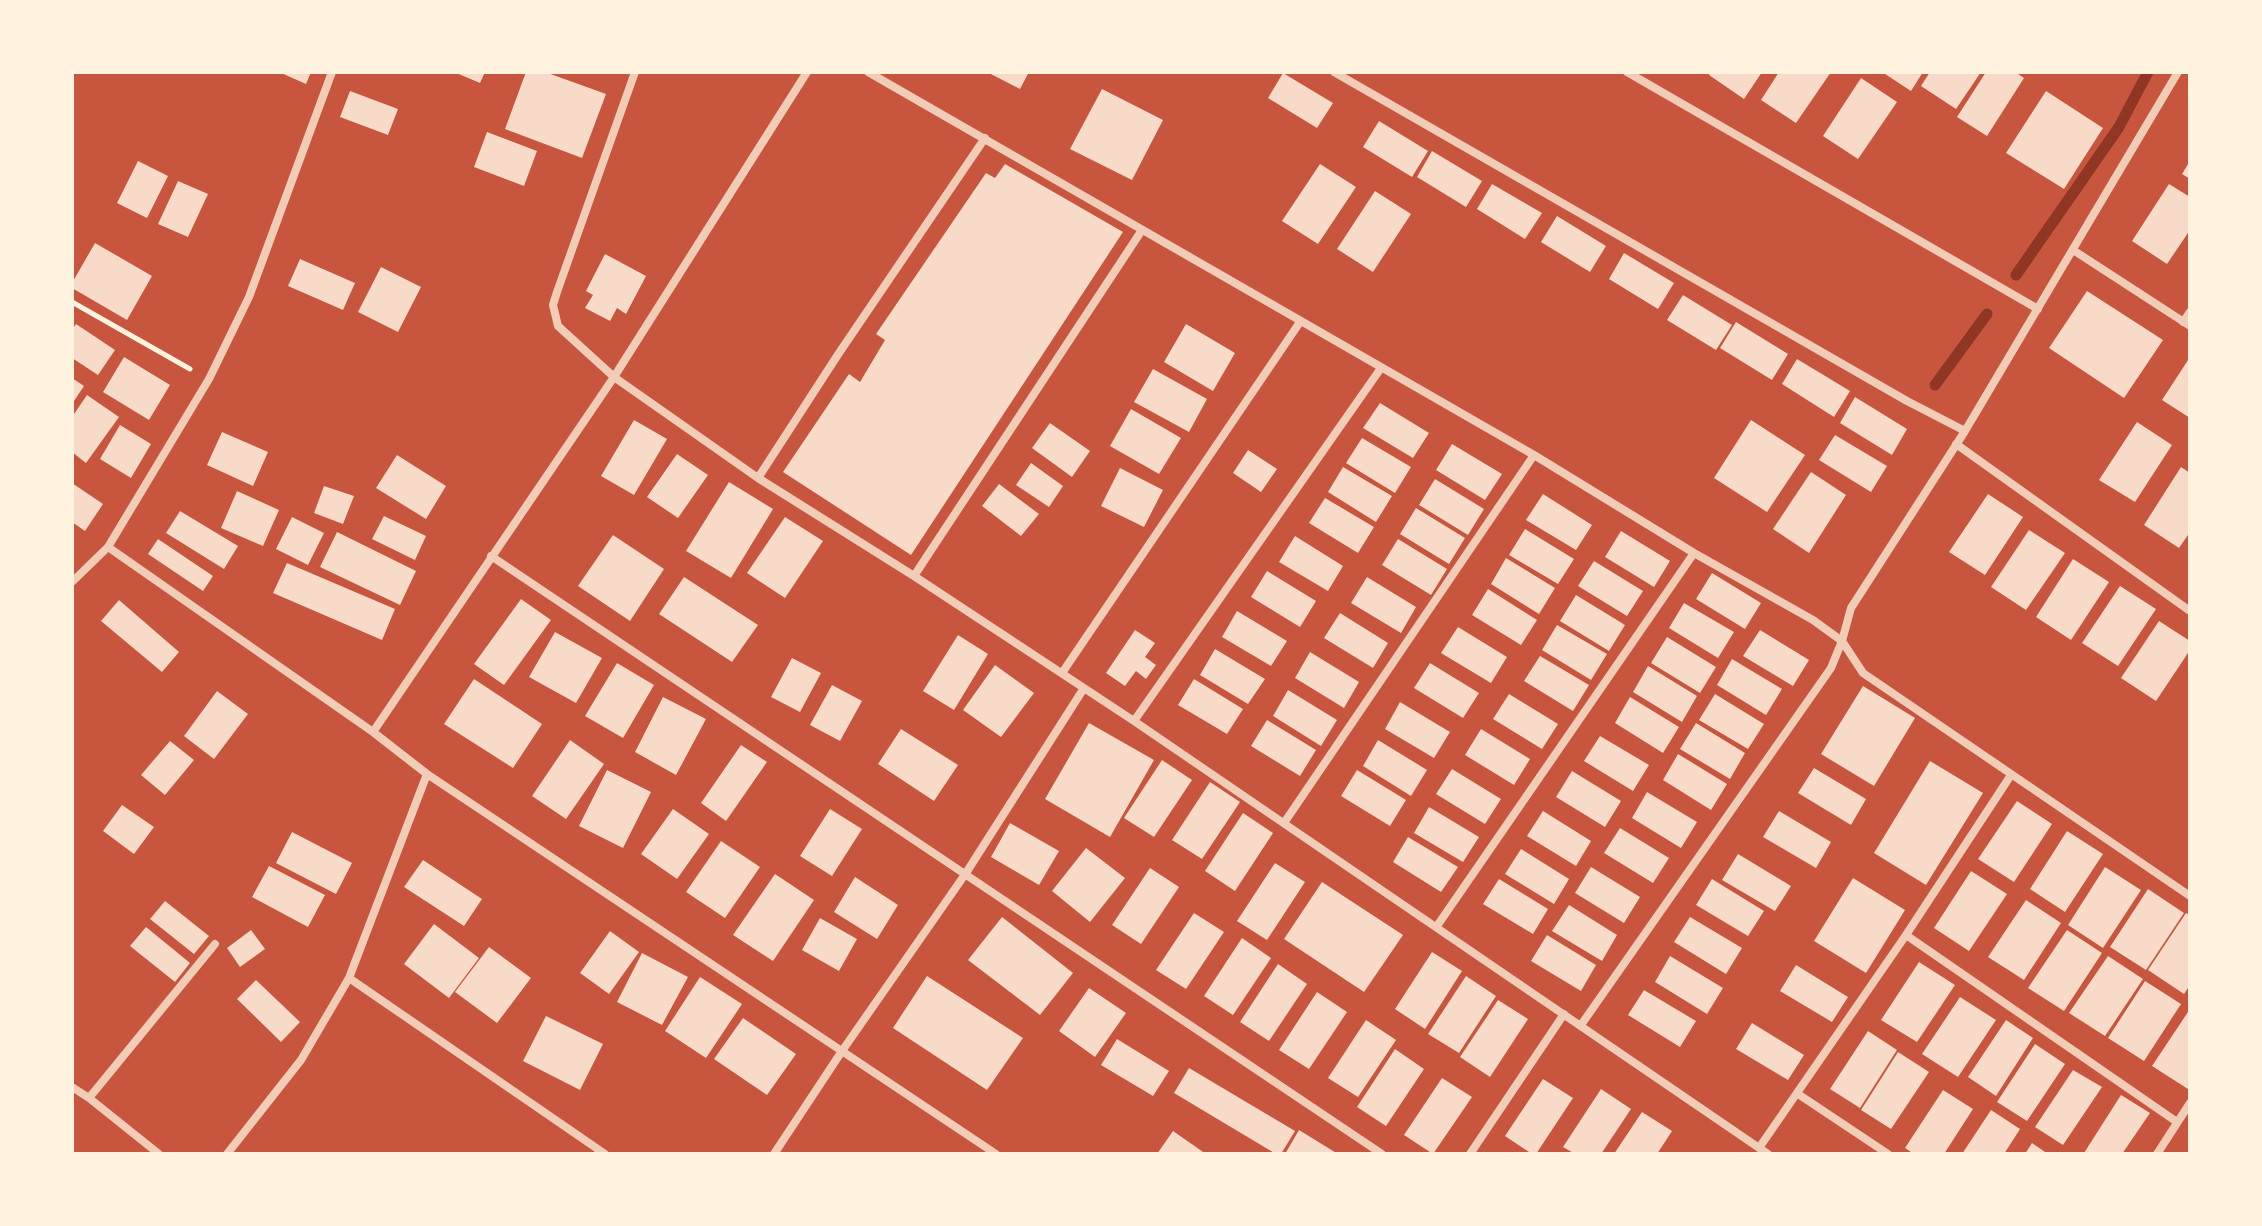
<!DOCTYPE html>
<html>
<head>
<meta charset="utf-8">
<style>
  body { margin:0 }
  #map { position:relative; width:2262px; height:1226px; overflow:hidden; background:#c8553d; font-family:"PT Serif",serif }
  canvas { display:block }
  .frame { position:absolute; inset:0; border:74px solid #fff3e0; pointer-events:none }
</style>
</head>
<body>
<div id="map">
<canvas width="2262" height="1226"></canvas>
<div class="frame"></div>
</div>
<script>
const ctx = document.querySelector('canvas').getContext('2d');
ctx.lineJoin = 'round';
function toPath(rows) {
  const path = new Path2D();
  for (const r of rows) {
    path.moveTo(r[0], r[1]);
    for (let i = 2; i < r.length; i += 2) path.lineTo(r[i], r[i + 1]);
  }
  return path;
}
function stroke(path, color, width, dash) {
  ctx.strokeStyle = color;
  ctx.lineWidth = width;
  ctx.lineCap = dash ? 'butt' : 'round';
  ctx.setLineDash(dash || []);
  ctx.stroke(path);
}
function fillPath(path, color) {
  ctx.fillStyle = color;
  ctx.fill(path, 'evenodd');
}
stroke(toPath([
  [2016,275,2119,127,2148,72],
  [1935,385,1987,314]
]), '#8f3625', 11);
fillPath(toPath([
  [279,72,311,72,306,84],
  [454,72,485,72,480,83],
  [526,72,545,72,606,94,582,158,505,129],
  [987,72,1029,72,1020,89],
  [1711,72,1762,72,1744,99,1709,75],
  [1779,72,1831,72,1796,123,1761,100],
  [1882,72,1923,72,1911,91],
  [1930,72,1981,72,1956,109,1921,86],
  [1986,72,2015,72,2024,78,1987,136,1957,117],
  [1283,73,1333,103,1317,128,1268,98],
  [1861,78,1897,102,1858,159,1823,136],
  [1102,89,1163,120,1132,180,1070,149],
  [350,91,398,109,388,135,340,117],
  [2046,91,2103,128,2064,189,2006,153],
  [1379,121,1428,151,1412,177,1363,147],
  [487,132,537,151,524,186,474,167],
  [1432,151,1482,181,1466,207,1417,177],
  [138,161,168,176,147,218,117,203],
  [2190,161,2190,179,2182,174],
  [1005,164,1123,232,911,555,783,472,849,374,860,382,885,340,876,334,986,173,995,178],
  [1320,164,1356,187,1318,244,1282,221],
  [178,181,208,194,188,237,158,224],
  [1492,184,1542,213,1525,239,1477,209],
  [2169,184,2190,197,2190,230,2167,264,2132,241],
  [1375,191,1411,214,1373,272,1337,249],
  [1557,216,1606,246,1590,272,1541,242],
  [95,243,152,276,127,320,72,288,72,283],
  [1624,253,1674,283,1658,309,1609,279],
  [605,254,646,276,626,314,617,308,610,321,585,308,593,295,586,291],
  [300,259,355,283,343,310,288,286],
  [381,267,421,287,398,332,358,312],
  [2087,291,2163,340,2124,398,2049,348],
  [1683,295,1732,325,1716,350,1667,320],
  [1736,322,1788,354,1772,380,1720,348],
  [76,324,115,350,98,375,72,358,72,330],
  [1186,324,1235,353,1213,391,1164,362],
  [124,357,170,385,149,420,103,392],
  [2190,357,2190,418,2162,400],
  [1797,359,1850,391,1834,417,1782,384],
  [1153,369,1207,399,1189,432,1134,402],
  [72,378,84,386,72,404],
  [87,395,119,417,86,463,72,452,72,417],
  [1855,397,1907,429,1892,455,1840,423],
  [1380,403,1429,433,1413,458,1363,428],
  [1131,409,1181,438,1159,474,1110,446],
  [634,420,667,439,634,495,601,476],
  [1751,420,1805,455,1767,512,1714,478],
  [2137,422,2172,445,2135,502,2099,480],
  [1050,423,1090,451,1072,477,1032,448],
  [120,425,151,444,131,478,100,459],
  [222,432,268,452,253,486,207,465],
  [1835,435,1887,466,1871,492,1819,460],
  [1362,438,1411,467,1395,493,1346,463],
  [1452,444,1502,474,1485,500,1436,470],
  [1248,450,1277,469,1261,492,1233,473],
  [677,454,708,475,678,518,647,497],
  [397,455,446,486,426,519,376,488],
  [1031,463,1063,486,1049,507,1016,485],
  [1343,467,1392,496,1376,522,1328,492],
  [2181,467,2190,473,2190,532,2179,548,2144,525],
  [1120,468,1163,490,1144,527,1101,506],
  [1811,472,1846,495,1809,553,1773,529],
  [1435,479,1484,509,1468,535,1419,505],
  [729,482,773,509,731,578,686,551],
  [72,483,103,504,85,531,72,522],
  [999,484,1039,514,1021,536,982,506],
  [324,486,354,496,343,524,314,513],
  [237,491,279,510,263,546,221,528],
  [1543,494,1592,525,1576,550,1526,520],
  [1988,494,2023,517,1985,575,1949,552],
  [1325,498,1374,527,1358,553,1309,523],
  [1416,508,1465,538,1449,564,1400,534],
  [180,511,238,546,224,569,166,533],
  [384,516,426,536,415,560,372,539],
  [292,517,324,533,308,565,276,549],
  [785,517,823,541,785,598,747,573],
  [1525,529,1574,559,1558,584,1509,555],
  [2029,530,2065,553,2026,610,1991,587],
  [1621,531,1670,561,1654,587,1605,557],
  [337,532,416,571,400,605,320,567],
  [613,535,664,569,630,621,578,586],
  [1295,536,1343,566,1328,591,1279,562],
  [158,539,213,576,203,591,148,554],
  [1398,539,1447,569,1431,595,1382,565],
  [1506,558,1555,588,1539,614,1491,584],
  [2073,559,2109,582,2071,640,2036,617],
  [1594,561,1643,591,1627,616,1578,586],
  [287,563,395,609,382,640,273,593],
  [1267,571,1316,601,1300,627,1251,597],
  [1712,573,1761,603,1745,629,1696,599],
  [684,577,758,625,732,662,659,614],
  [1367,577,1416,607,1401,633,1351,603],
  [2120,586,2156,609,2118,666,2082,643],
  [1488,589,1537,620,1521,645,1472,615],
  [1576,595,1625,625,1609,651,1560,621],
  [521,599,551,620,504,685,474,664],
  [119,600,179,652,162,672,101,621],
  [1684,603,1734,632,1718,658,1669,628],
  [1237,611,1287,641,1271,666,1222,637],
  [1340,613,1388,643,1373,668,1324,638],
  [2159,621,2190,641,2190,650,2156,701,2121,678],
  [1557,625,1607,654,1591,680,1542,650],
  [1458,627,1507,657,1491,683,1441,653],
  [1135,630,1155,643,1145,657,1156,665,1146,679,1136,671,1125,686,1106,673],
  [1760,630,1809,660,1793,686,1743,656],
  [555,632,602,658,576,703,529,677],
  [958,635,988,654,954,710,923,691],
  [1667,637,1716,667,1700,693,1651,663],
  [1215,649,1265,679,1248,704,1200,675],
  [1310,652,1359,682,1344,708,1295,678],
  [1540,656,1589,685,1573,711,1524,681],
  [792,658,821,673,800,712,771,697],
  [1732,659,1782,689,1766,715,1717,685],
  [617,663,654,685,623,738,585,716],
  [1430,663,1479,693,1463,718,1414,688],
  [995,665,1034,693,1001,737,963,710],
  [1648,666,1697,696,1682,722,1633,692],
  [474,679,542,724,513,768,444,724],
  [1194,679,1243,709,1227,734,1178,705],
  [832,685,862,701,840,741,810,725],
  [1863,686,1915,718,1874,786,1821,754],
  [1288,690,1337,720,1321,746,1273,716],
  [217,691,248,714,214,759,184,736],
  [1509,694,1558,724,1542,749,1493,719],
  [1715,694,1764,724,1748,749,1699,720],
  [663,697,706,719,676,775,635,752],
  [1630,697,1679,727,1663,753,1615,723],
  [1400,702,1450,732,1434,758,1385,729],
  [1267,720,1316,750,1300,776,1251,746],
  [1089,723,1154,760,1110,837,1045,799],
  [1696,723,1745,753,1730,779,1680,749],
  [901,729,958,765,934,801,878,764],
  [1481,729,1530,759,1514,785,1465,755],
  [1600,736,1649,765,1633,791,1584,761],
  [570,740,604,764,566,819,532,796],
  [1378,740,1427,770,1411,796,1363,766],
  [170,741,194,760,165,795,141,775],
  [741,745,767,762,726,821,701,803],
  [1678,754,1727,784,1711,810,1663,780],
  [1162,760,1192,780,1154,837,1124,818],
  [1930,761,1983,793,1926,885,1874,853],
  [1814,768,1866,799,1851,825,1798,793],
  [1452,769,1501,799,1485,824,1436,794],
  [607,770,651,792,623,848,579,826],
  [1357,770,1406,800,1390,826,1341,796],
  [1572,771,1621,801,1605,827,1556,797],
  [1210,782,1240,802,1202,859,1172,840],
  [1647,792,1697,822,1681,848,1632,818],
  [2017,801,2052,824,2014,882,1978,859],
  [122,805,154,827,134,854,103,831],
  [1429,807,1479,837,1463,862,1414,833],
  [673,809,709,834,677,879,641,854],
  [830,809,862,829,832,876,800,856],
  [1543,811,1591,841,1576,866,1527,836],
  [1779,811,1831,842,1816,868,1763,837],
  [1243,813,1273,833,1235,891,1205,871],
  [1010,823,1059,851,1039,885,991,857],
  [1620,828,1669,858,1653,883,1604,853],
  [2067,831,2103,854,2065,912,2030,889],
  [292,832,352,863,336,894,276,863],
  [1408,837,1458,867,1441,892,1393,862],
  [721,841,760,867,725,918,686,892],
  [1086,848,1125,878,1090,922,1052,891],
  [1521,849,1569,879,1554,904,1505,874],
  [1738,854,1791,886,1775,911,1722,880],
  [423,860,482,899,464,926,404,887],
  [1275,863,1305,882,1267,940,1237,921],
  [269,866,325,895,308,927,252,897],
  [1591,867,1640,897,1624,923,1575,893],
  [2105,867,2141,890,2103,948,2068,925],
  [1150,868,1179,887,1141,944,1112,925],
  [1971,871,2007,894,1969,951,1934,928],
  [775,874,814,900,773,961,733,935],
  [855,877,898,905,877,939,834,912],
  [1853,878,1905,910,1866,973,1814,941],
  [1499,879,1548,909,1533,934,1483,904],
  [1712,879,1764,911,1748,936,1696,905],
  [1322,882,1403,935,1364,992,1284,939],
  [2148,889,2184,913,2146,970,2110,947],
  [2026,900,2061,923,2024,980,1988,957],
  [165,901,209,936,194,954,150,919],
  [1569,905,1617,935,1602,961,1552,931],
  [1194,913,1224,932,1186,989,1156,970],
  [2186,913,2190,915,2190,985,2184,994,2148,970],
  [1002,917,1073,973,1040,1015,968,960],
  [1690,917,1742,948,1726,974,1674,942],
  [820,918,857,939,839,971,802,950],
  [434,924,479,958,449,998,404,964],
  [146,927,190,963,175,982,130,946],
  [251,930,265,949,240,967,227,948],
  [2067,930,2102,953,2064,1011,2028,988],
  [610,931,639,952,609,994,580,973],
  [1547,935,1596,965,1581,991,1531,961],
  [1242,938,1271,958,1233,1015,1204,996],
  [489,947,531,978,497,1023,455,992],
  [1432,952,1462,971,1425,1029,1395,1009],
  [642,953,688,977,662,1025,617,1002],
  [1670,956,1723,988,1707,1014,1655,982],
  [2108,956,2143,979,2105,1036,2069,1013],
  [1919,962,1955,985,1917,1042,1881,1020],
  [1278,964,1307,984,1269,1041,1240,1022],
  [1796,965,1848,997,1832,1022,1780,991],
  [927,976,1023,1038,987,1090,893,1028],
  [1466,976,1496,996,1459,1053,1428,1034],
  [700,977,742,1004,706,1058,665,1031],
  [256,980,300,1022,281,1042,237,999],
  [2145,981,2181,1004,2144,1061,2108,1038],
  [1089,988,1126,1013,1095,1057,1059,1031],
  [1644,990,1696,1021,1680,1047,1628,1015],
  [1317,992,1347,1012,1309,1069,1279,1050],
  [1960,997,1996,1020,1958,1077,1922,1054],
  [1498,1000,1528,1019,1490,1077,1460,1057],
  [2190,1009,2190,1085,2188,1089,2152,1066],
  [546,1016,603,1044,580,1090,523,1061],
  [743,1018,796,1054,767,1095,714,1059],
  [1366,1020,1396,1040,1358,1097,1328,1078],
  [2006,1020,2033,1038,1996,1096,1968,1077],
  [1752,1023,1804,1055,1788,1080,1736,1049],
  [1868,1031,1897,1050,1860,1108,1830,1089],
  [1117,1039,1169,1071,1153,1096,1101,1065],
  [2035,1044,2065,1064,2027,1121,1997,1102],
  [1395,1049,1424,1069,1386,1126,1357,1107],
  [1898,1052,1929,1072,1891,1129,1861,1110],
  [1189,1068,1295,1131,1281,1154,1276,1154,1174,1093],
  [2073,1070,2102,1087,2063,1145,2035,1127],
  [1442,1078,1472,1097,1433,1154,1404,1135],
  [1543,1079,1573,1098,1536,1154,1532,1154,1505,1136],
  [1601,1089,1631,1109,1601,1154,1575,1154,1563,1147],
  [1943,1090,1973,1109,1944,1154,1914,1154,1905,1148],
  [2121,1095,2150,1113,2122,1154,2085,1154,2084,1153],
  [1991,1110,2020,1129,2004,1154,1962,1154],
  [1642,1112,1672,1131,1657,1154,1614,1154],
  [1299,1130,1338,1154,1285,1154],
  [1173,1131,1206,1154,1157,1154],
  [2032,1143,2048,1154,2025,1154]
]), '#f7dbc8');
stroke(toPath([
  [72,302,190,369]
]), '#fff3e0', 5);
stroke(toPath([
  [635,72,557,292,553,305,558,326,614,377,758,478,914,576,1134,721,1768,1154],
  [868,72,1534,455,1694,553,1813,620,1842,641,1863,673,2190,896],
  [1334,72,1907,401,1965,431],
  [1627,72,2038,309],
  [2073,250,2190,326],
  [2183,322,2190,312],
  [1956,444,2190,611],
  [758,478,839,353,985,138],
  [108,547,373,732,427,774,996,1154],
  [491,556,1382,1154],
  [914,576,1142,230],
  [72,582,108,547,209,379,249,297,332,72],
  [1062,673,1300,322],
  [1134,721,1381,368],
  [373,732,614,377,807,72],
  [427,774,349,978,605,1154],
  [1284,823,1534,455],
  [1437,926,1694,553],
  [1906,935,2177,1122],
  [1581,1025,1831,668,1842,641,1851,608,1965,431,2178,72],
  [72,1087,89,1098,159,1154],
  [1798,1094,1888,1154],
  [89,1098,215,944],
  [1759,1148,1906,935,2011,775],
  [227,1154,301,1060,349,978],
  [774,1154,842,1051,966,873,1084,688],
  [1470,1154,1564,1014],
  [2157,1154,2190,1103]
]), '#f1ccb7', 8);
</script>
</body>
</html>
